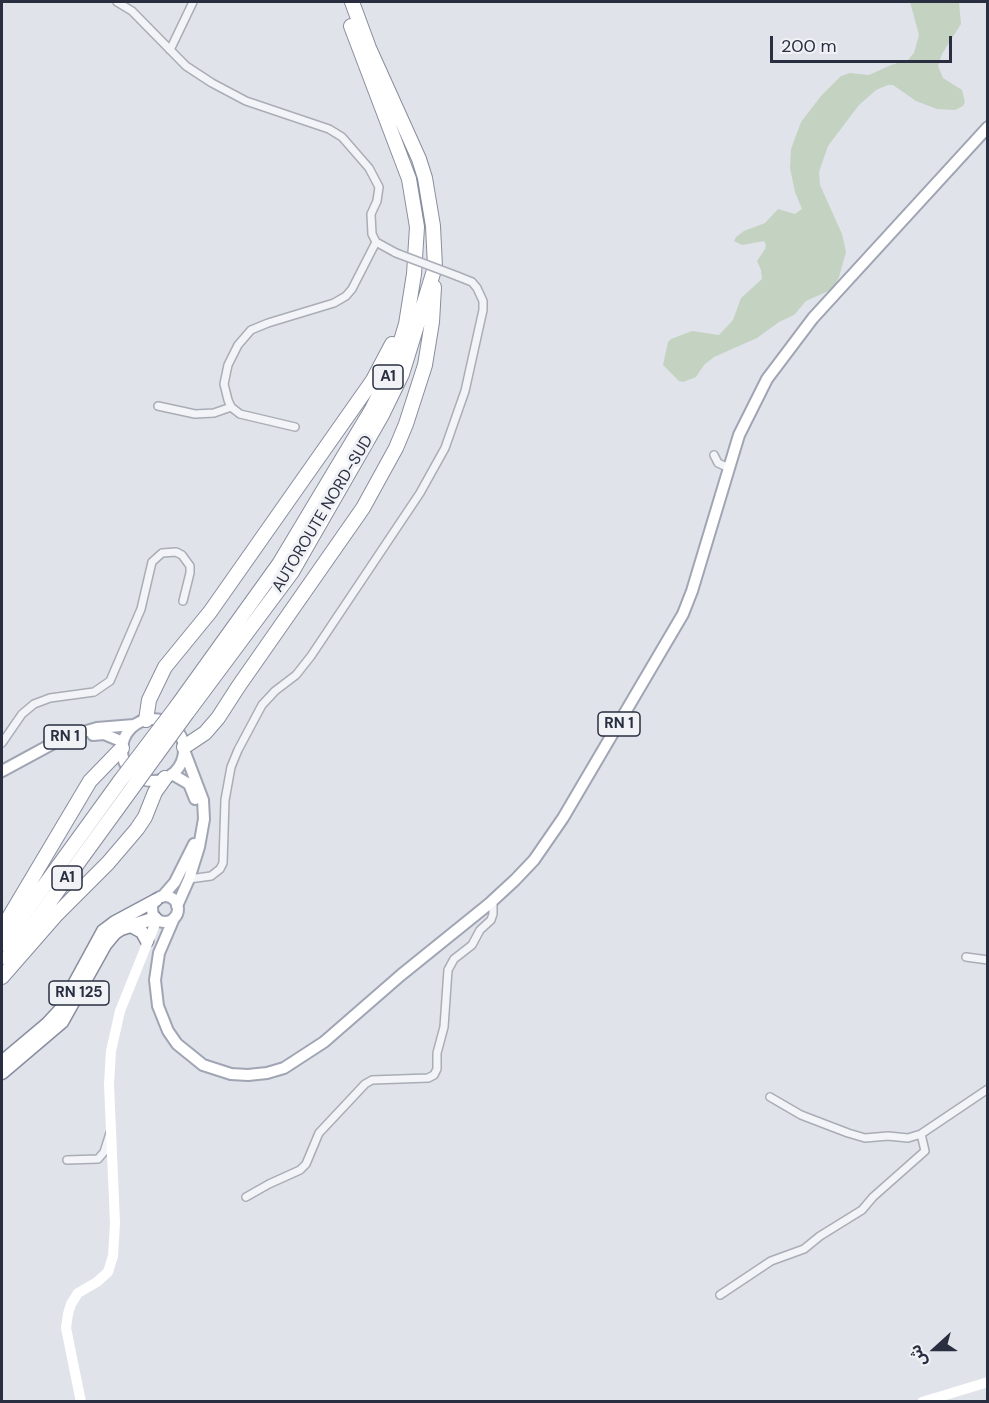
<!DOCTYPE html>
<html>
<head>
<meta charset="utf-8">
<style>
  body { margin:0 }
  #map { position:relative; width:989px; height:1403px; overflow:hidden; background:#e0e3e9; font-family:"DM Sans","Noto Sans Arabic",sans-serif }
  canvas { display:block }
  .frame { position:absolute; inset:0; border:3px solid #292f40; pointer-events:none }
  .north { position:absolute; left:905px; top:1319px; width:60px; height:60px; -webkit-text-stroke:4px #f0f2f6; paint-order:stroke; rotate:249deg; font-size:16px; font-weight:700; line-height:24px; text-align:center; color:#292f40 }
  .north::after { content:''; display:block; margin:auto; width:21px; height:27px; background:#292f40; clip-path:polygon(50% 0,100% 100%,50% 72%,0 100%) }
  .scale { position:absolute; left:770px; top:36px; width:182px; height:27px; box-sizing:border-box; border:3px solid #292f40; border-top:0; padding-left:8px; font-size:18px; line-height:21px; white-space:nowrap; color:#292f40; -webkit-text-stroke:4px #f0f2f6; paint-order:stroke }
</style>
</head>
<body>
<div id="map">
<canvas width="989" height="1403"></canvas>
<div class="frame"></div>
<div class="north">ش</div>
<div class="scale">200 m</div>
</div>
<script>
const ctx = document.querySelector('canvas').getContext('2d');
ctx.lineJoin = 'round';
function fillPath(path, color) {
  ctx.fillStyle = color;
  ctx.fill(path, 'evenodd');
}
function toPath(rows) {
  const path = new Path2D();
  for (const r of rows) {
    if (r.length === 3) {
      path.moveTo(r[0] + r[2], r[1]);
      path.arc(r[0], r[1], r[2], 0, 2 * Math.PI);
      continue;
    }
    path.moveTo(r[0], r[1]);
    for (let i = 2; i < r.length; i += 2) path.lineTo(r[i], r[i + 1]);
  }
  return path;
}
function stroke(path, color, width, dash) {
  ctx.strokeStyle = color;
  ctx.lineWidth = width;
  ctx.lineCap = dash ? 'butt' : 'round';
  ctx.setLineDash(dash || []);
  ctx.stroke(path);
}
function label(font, color, halo, rows, align = 'center') {
  ctx.font = font + ' "DM Sans",sans-serif';
  ctx.lineWidth = 6;
  ctx.setLineDash([]);
  ctx.textBaseline = 'middle';
  ctx.strokeStyle = halo;
  ctx.fillStyle = color;
  for (const [text, x, y, turn = 0] of rows) {
    ctx.save();
    ctx.translate(x, y);
    ctx.rotate((+turn || 0) * Math.PI / 180);
    ctx.textAlign = isNaN(turn) ? turn : align;
    if (halo) ctx.strokeText(text, 0, 0);
    ctx.fillText(text, 0, 0);
    ctx.restore();
  }
}
fillPath(toPath([
  [910,2,959,2,961,24,942,54,938,66,943,78,962,90,965,102,963,106,955,110,937,109,916,101,893,85,888,85,876,90,859,105,828,146,819,172,820,185,842,234,846,252,839,277,833,289,806,301,794,315,779,322,757,338,714,357,704,365,696,377,683,382,679,381,663,365,668,342,671,339,692,331,719,335,733,320,741,298,762,279,761,270,757,261,765,249,766,245,764,241,742,245,734,241,736,237,744,231,765,223,778,209,795,214,802,209,795,192,790,168,791,149,801,122,821,96,841,76,850,73,869,75,891,65,908,60,914,53,919,35]
]), '#c4d2c2');
const minor = toPath([
  [117,2,132,11,186,66,212,83,246,101,329,129,342,137,369,168,379,187,377,201,371,214,372,234,376,242,396,253],
  [170,50,193,2],
  [158,406,195,414,214,413,231,407],
  [295,427,240,414,231,407,228,400,224,384,228,365,238,345,251,330,268,323,334,303,346,296,352,289,376,242],
  [714,455,718,463,729,468],
  [2,743,22,714,34,704,50,698,94,692,110,681,141,609,152,562,162,553,176,552,182,555,190,566,190,573,183,601],
  [189,879,211,876,220,869,223,863,225,800,231,767,238,750,262,705,275,691,296,675,311,656,420,493,445,448,465,391,483,310,483,301,477,288,472,282,457,276],
  [966,957,988,960],
  [770,1097,801,1115,848,1133,865,1138,888,1136,908,1138,921,1134,988,1089],
  [67,1160,98,1159,104,1152,110,1133],
  [246,1197,269,1184,300,1170,306,1164,319,1133,365,1084,372,1080,428,1078,434,1075,437,1069,437,1053,444,1027,448,970,454,959,472,945,480,930,491,920,493,914,493,901],
  [720,1295,771,1261,804,1249,820,1236,862,1210,873,1197,925,1151,921,1134]
]);
const primary = toPath([
  [153,750,31],
  [93,735,104,734,123,742],
  [2,771,63,738,97,728,134,725],
  [172,774,189,784,195,799],
  [165,909,13],
  [162,897,175,882,194,844],
  [177,906,189,879,199,847,204,819,203,800,184,750],
  [174,918,159,953,155,980,158,1006,168,1031,177,1044,203,1065,231,1074,248,1075,267,1073,284,1068,324,1042,401,975,489,904,515,880,534,860,563,818,683,614,692,591,739,435,767,379,813,318,988,127]
]);
const trunk = toPath([
  [131,926,142,932,147,941],
  [2,1062,47,1024,60,1010,103,931,115,922,156,900],
  [2,1073,62,1022,105,945,115,933,121,929,155,918]
]);
const motorway = toPath([
  [177,706,279,564,372,409,392,370,406,324,414,274,417,227,409,179,351,26],
  [187,713,292,572,382,415,402,374,435,267,433,226,425,178,419,159,369,48,352,2],
  [146,720,149,700,165,667,210,612,373,380,392,344],
  [184,747,205,733,218,718,238,687,363,508,396,448,406,424,425,365,432,322,434,287],
  [2,929,90,781,122,748],
  [2,944,120,781],
  [7,958,30,929,131,790],
  [2,977,57,914,108,863,137,829,145,817,155,792,165,778]
]);
stroke(minor, '#a9adb6', 10);
stroke(primary, '#a0a5b4', 14);
stroke(trunk, '#888e9f', 15);
stroke(motorway, '#888e9f', 16);
stroke(minor, '#f3f4f7', 7);
stroke(toPath([
  [81,1402,66,1328,68,1314,71,1304,78,1293,97,1282,108,1272,113,1256,115,1223,109,1084,111,1051,120,1011,157,919],
  [922,1402,988,1382]
]), '#fff', 10);
stroke(primary, '#fff', 10);
stroke(trunk, '#fff', 12);
stroke(motorway, '#fff', 14);
const minorBridge = toPath([
  [396,253,457,276]
]);
const motorwayBridge = toPath([
  [120,781,177,706],
  [131,790,187,713]
]);
stroke(minorBridge, '#a9adb6', 10, []);
stroke(motorwayBridge, '#888e9f', 16, []);
stroke(minorBridge, '#f3f4f7', 7);
stroke(motorwayBridge, '#fff', 14);
for (const [x, y, w] of [
  [388,377,30],
  [619,724,42],
  [65,737,42],
  [67,878,30],
  [79,993,60]
]) {
  const box = new Path2D();
  box.roundRect(x - w / 2, y - 12, w, 24, 4.5);
  ctx.fillStyle = '#f0f2f6';
  ctx.fill(box);
  stroke(box, '#292f40', 1.5);
}
label('bold 15px', '#292f40', null, [
  ["A1",388,377],
  ["RN 1",619,724],
  ["RN 1",65,737],
  ["A1",67,878],
  ["RN 125",79,993]
]);
label('16px', '#292f40', '#f0f2f6', [
  ["AUTOROUTE NORD-SUD",323,514,-59]
]);
</script>
</body>
</html>
